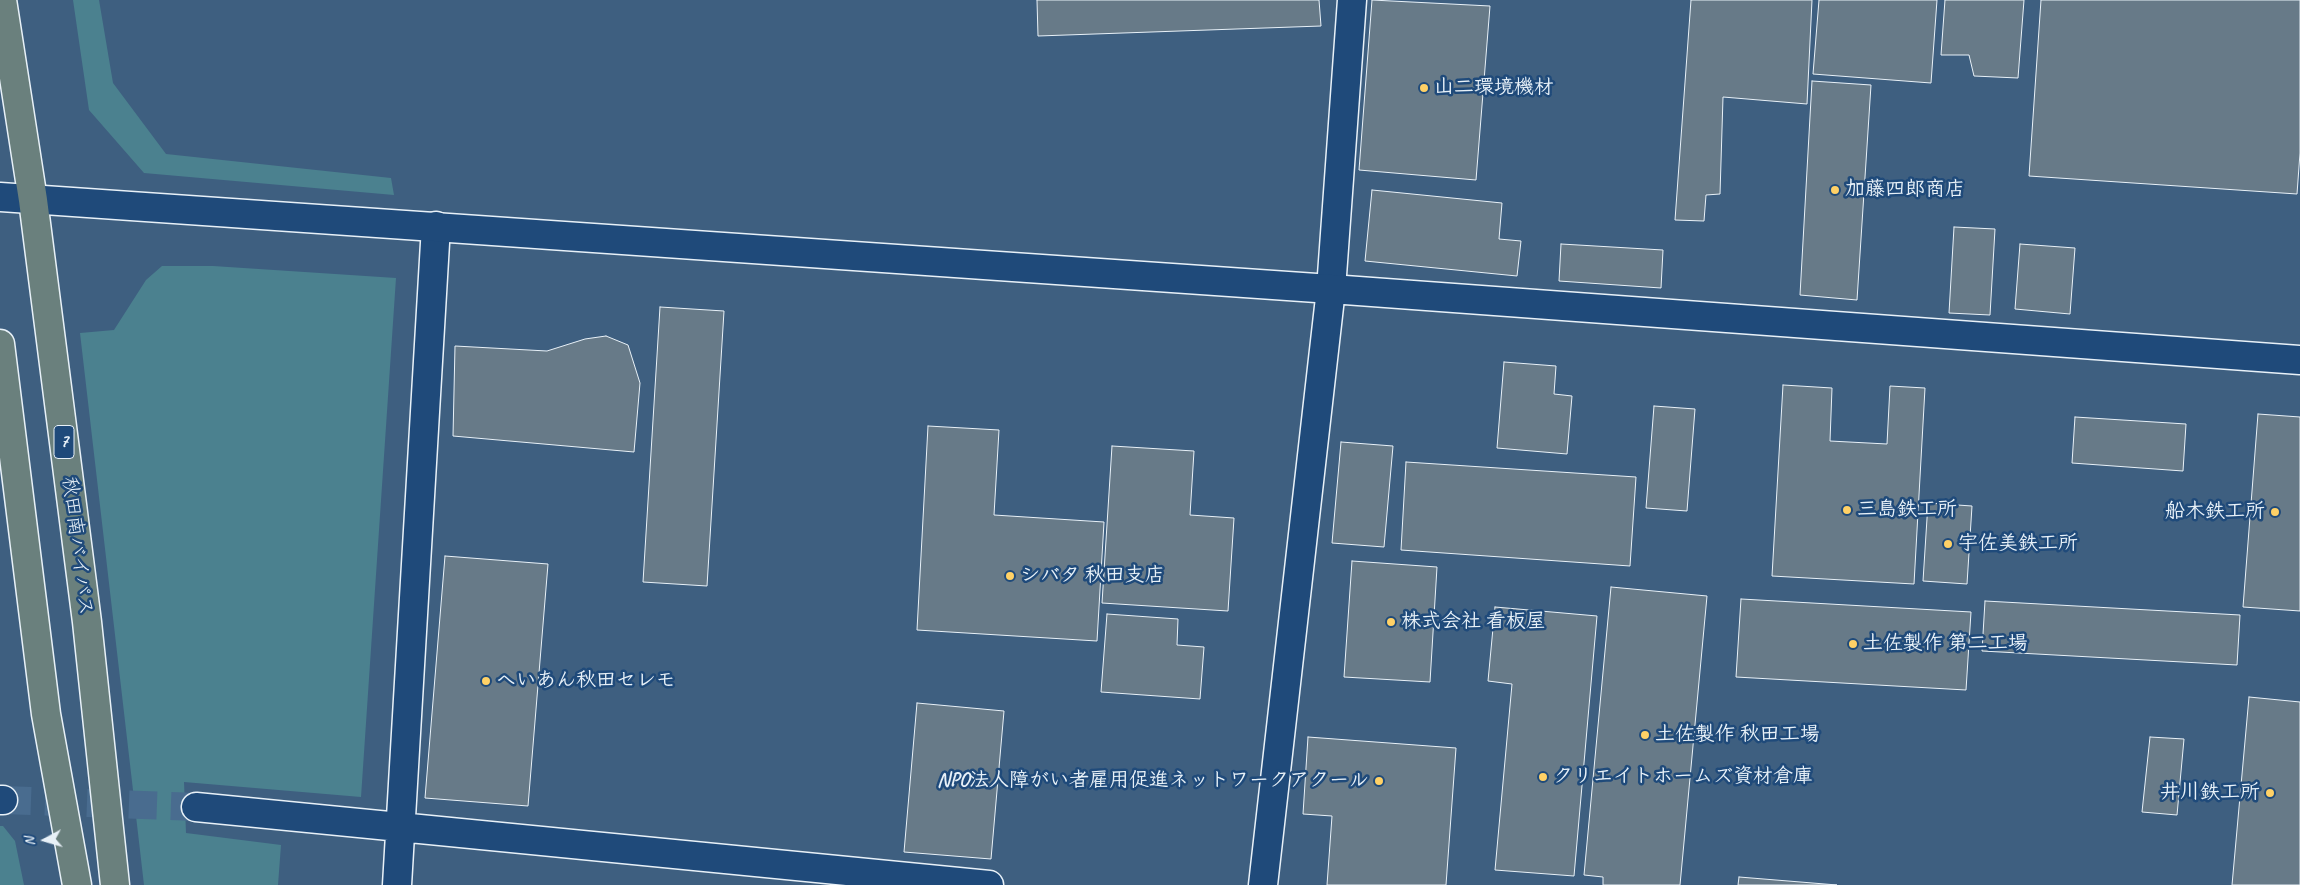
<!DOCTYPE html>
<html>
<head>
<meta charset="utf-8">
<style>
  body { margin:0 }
  #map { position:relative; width:2300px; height:885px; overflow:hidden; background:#2d547d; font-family:Caveat,sans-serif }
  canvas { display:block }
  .north { position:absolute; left:20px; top:815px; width:50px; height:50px; -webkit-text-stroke:4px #1f4a7a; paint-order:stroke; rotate:264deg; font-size:14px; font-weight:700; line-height:20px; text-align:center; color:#e8f1f8 }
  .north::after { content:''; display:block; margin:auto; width:18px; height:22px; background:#e8f1f8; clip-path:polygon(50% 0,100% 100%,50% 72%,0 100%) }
</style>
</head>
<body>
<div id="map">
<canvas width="2300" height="885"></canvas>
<div class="north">N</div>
</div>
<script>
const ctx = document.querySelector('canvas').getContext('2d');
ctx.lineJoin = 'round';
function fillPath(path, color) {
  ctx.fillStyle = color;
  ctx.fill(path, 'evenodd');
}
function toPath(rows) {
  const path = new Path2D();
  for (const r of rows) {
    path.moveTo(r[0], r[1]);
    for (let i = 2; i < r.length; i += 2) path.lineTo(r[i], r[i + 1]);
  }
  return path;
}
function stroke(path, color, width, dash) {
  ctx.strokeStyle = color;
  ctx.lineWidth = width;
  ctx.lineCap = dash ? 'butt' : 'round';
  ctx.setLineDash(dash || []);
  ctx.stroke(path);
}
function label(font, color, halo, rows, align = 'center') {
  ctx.font = font + ' Caveat,"Klee One",sans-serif';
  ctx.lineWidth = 5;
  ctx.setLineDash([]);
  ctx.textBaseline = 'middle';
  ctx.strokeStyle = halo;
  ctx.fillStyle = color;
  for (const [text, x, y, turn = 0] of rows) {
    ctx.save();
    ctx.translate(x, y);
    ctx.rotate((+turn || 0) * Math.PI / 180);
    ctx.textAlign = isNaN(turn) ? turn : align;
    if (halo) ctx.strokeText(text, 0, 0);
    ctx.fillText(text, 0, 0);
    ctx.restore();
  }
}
fillPath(toPath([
  [0,0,2300,0,2300,885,0,885]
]), '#3e5f80');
fillPath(toPath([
  [73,0,99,0,113,83,166,154,391,178,394,195,144,173,89,110],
  [162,266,213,266,396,278,361,797,184,782,186,833,281,845,278,885,144,885,80,333,114,330,146,280],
  [0,826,3,826,15,841,24,885,0,885]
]), '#4b818f');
const building = toPath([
  [1037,0,1319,0,1321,26,1038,36,1037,0],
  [1372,0,1490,6,1476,180,1359,170,1372,0],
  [1691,0,1812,0,1807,104,1723,97,1720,194,1706,195,1704,221,1675,220,1691,0],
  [1819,0,1937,0,1931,83,1813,74,1819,0],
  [1945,0,2024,0,2018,78,1974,76,1969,55,1941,55,1945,0],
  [2041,0,2300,0,2300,153,2297,194,2029,176,2041,0],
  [1812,81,1871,85,1857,300,1800,295,1812,81],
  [1372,190,1502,203,1499,239,1521,241,1517,276,1365,261,1372,190],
  [1954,227,1995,229,1990,315,1949,313,1954,227],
  [1561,244,1663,250,1661,288,1559,281,1561,244],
  [2020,244,2075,248,2070,314,2015,309,2020,244],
  [660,307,724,311,707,586,643,582,660,307],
  [606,336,628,345,640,383,634,452,453,436,455,346,547,351,585,339,606,336],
  [1504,362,1556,366,1554,394,1572,396,1567,454,1497,448,1504,362],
  [1783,385,1832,388,1830,441,1887,444,1890,386,1925,388,1914,584,1772,576,1783,385],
  [1654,406,1695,409,1687,511,1646,508,1654,406],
  [2258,414,2300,417,2300,611,2243,607,2258,414],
  [2075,417,2186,424,2183,471,2072,463,2075,417],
  [928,426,999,430,994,515,1104,522,1097,641,917,630,928,426],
  [1341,442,1393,446,1384,547,1332,543,1341,442],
  [1112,446,1194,451,1190,515,1234,518,1228,611,1102,603,1112,446],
  [1406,462,1636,477,1630,566,1401,550,1406,462],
  [1928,503,1972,506,1967,584,1923,581,1928,503],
  [445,556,548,564,528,806,425,798,445,556],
  [1352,561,1437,567,1430,682,1344,677,1352,561],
  [1611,587,1707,596,1680,885,1603,885,1603,877,1584,875,1611,587],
  [1741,599,1971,612,1966,690,1736,677,1741,599],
  [1985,601,2240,615,2237,665,1982,651,1985,601],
  [1495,607,1597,616,1574,876,1495,870,1512,684,1488,681,1495,607],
  [1107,614,1178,619,1177,645,1204,647,1200,699,1101,692,1107,614],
  [2249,697,2300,702,2300,885,2232,885,2249,697],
  [917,703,1004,711,991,859,904,852,917,703],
  [1308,737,1456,748,1446,885,1327,885,1332,816,1303,814,1308,737],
  [2150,737,2184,739,2177,815,2142,812,2150,737],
  [1739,877,1837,885,1738,885,1739,877]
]);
fillPath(building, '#677a88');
stroke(building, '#e8f1f8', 1);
stroke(toPath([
  [3,800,196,807]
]), '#496c8f', 28, [28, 14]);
const minor = toPath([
  [1331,289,1352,0],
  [0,800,3,800],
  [196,807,989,885],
  [397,885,436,226]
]);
const tertiary = toPath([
  [0,197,1331,289,2300,360],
  [1263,885,1331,289]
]);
const trunk = toPath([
  [2,0,33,200,87,622,115,885],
  [0,344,46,714,77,885]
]);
stroke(minor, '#e8f1f8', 31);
stroke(tertiary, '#e8f1f8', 31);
stroke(trunk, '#e8f1f8', 31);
stroke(minor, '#1f4a7a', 28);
stroke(tertiary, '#1f4a7a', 28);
stroke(trunk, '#6a807d', 28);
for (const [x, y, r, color] of [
  [1424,88,5,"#ffd166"],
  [1835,190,5,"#ffd166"],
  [1847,510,5,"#ffd166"],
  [2275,512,5,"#ffd166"],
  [1948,544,5,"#ffd166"],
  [1010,576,5,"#ffd166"],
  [1391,622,5,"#ffd166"],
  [1853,644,5,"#ffd166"],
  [486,681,5,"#ffd166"],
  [1645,735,5,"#ffd166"],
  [1543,777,5,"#ffd166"],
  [1379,781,5,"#ffd166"],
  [2270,793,5,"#ffd166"]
]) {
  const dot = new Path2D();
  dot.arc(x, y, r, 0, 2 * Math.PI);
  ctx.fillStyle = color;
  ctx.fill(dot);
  stroke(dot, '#1f4a7a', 2);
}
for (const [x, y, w] of [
  [64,442,20]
]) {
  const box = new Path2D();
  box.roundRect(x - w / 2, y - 16.5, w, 33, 4);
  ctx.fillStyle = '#1f4a7a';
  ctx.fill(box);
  stroke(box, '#e8f1f8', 1);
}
label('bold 19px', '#e8f1f8', null, [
  ["7",64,442]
]);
label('bold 20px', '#e8f1f8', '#1f4a7a', [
  ["山二環境機材",1434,88],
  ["加藤四郎商店",1845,190],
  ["三島鉄工所",1857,510],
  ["船木鉄工所",2265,512,"right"],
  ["宇佐美鉄工所",1958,544],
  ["シバタ 秋田支店",1020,576],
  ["株式会社 看板屋",1401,622],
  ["土佐製作 第二工場",1863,644],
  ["へいあん秋田セレモ",496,681],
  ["土佐製作 秋田工場",1655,735],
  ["クリエイトホームズ資材倉庫",1553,777],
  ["NPO法人障がい者雇用促進ネットワークアクール",1369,781,"right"],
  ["井川鉄工所",2260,793,"right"]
], 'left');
label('20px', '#e8f1f8', '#1f4a7a', [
  ["秋田南バイパス",77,546,83]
]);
</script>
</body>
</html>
